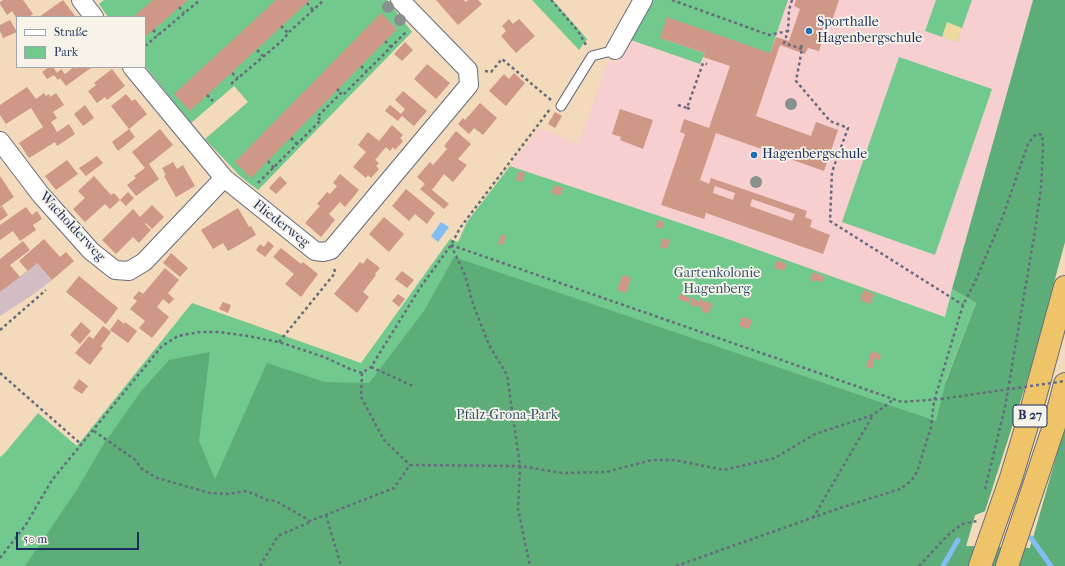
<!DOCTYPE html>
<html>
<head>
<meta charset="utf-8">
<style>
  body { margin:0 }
  #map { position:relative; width:1065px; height:566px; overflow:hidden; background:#f2daba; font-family:"IM FELL French Canon",serif }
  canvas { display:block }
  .legend { position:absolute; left:16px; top:16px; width:130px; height:52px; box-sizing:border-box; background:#f7f3e8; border:1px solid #9fa5b1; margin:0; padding:5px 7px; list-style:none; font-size:12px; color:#1b2f5e }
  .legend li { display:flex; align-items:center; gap:8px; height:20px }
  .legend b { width:20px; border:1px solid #9fa5b1 }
  .scale { position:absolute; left:16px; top:532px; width:123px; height:18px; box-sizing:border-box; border:2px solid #1b2f5e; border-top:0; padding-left:5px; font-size:12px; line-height:14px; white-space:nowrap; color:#1b2f5e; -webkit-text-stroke:3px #f7f3e8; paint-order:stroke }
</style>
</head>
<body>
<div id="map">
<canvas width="1065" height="566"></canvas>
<ul class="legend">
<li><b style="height:5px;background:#fff"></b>Straße</li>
<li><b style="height:11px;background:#72c98e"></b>Park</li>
</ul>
<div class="scale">50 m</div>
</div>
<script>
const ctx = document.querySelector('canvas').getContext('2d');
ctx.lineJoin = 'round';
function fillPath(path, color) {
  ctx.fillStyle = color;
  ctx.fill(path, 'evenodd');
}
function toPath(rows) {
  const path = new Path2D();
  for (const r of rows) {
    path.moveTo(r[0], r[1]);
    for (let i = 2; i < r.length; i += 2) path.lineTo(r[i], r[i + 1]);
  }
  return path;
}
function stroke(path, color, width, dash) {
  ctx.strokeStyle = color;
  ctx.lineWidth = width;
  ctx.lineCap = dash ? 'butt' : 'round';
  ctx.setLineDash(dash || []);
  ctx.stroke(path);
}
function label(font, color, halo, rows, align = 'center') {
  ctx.font = font + ' "IM FELL French Canon",serif';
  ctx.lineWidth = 3.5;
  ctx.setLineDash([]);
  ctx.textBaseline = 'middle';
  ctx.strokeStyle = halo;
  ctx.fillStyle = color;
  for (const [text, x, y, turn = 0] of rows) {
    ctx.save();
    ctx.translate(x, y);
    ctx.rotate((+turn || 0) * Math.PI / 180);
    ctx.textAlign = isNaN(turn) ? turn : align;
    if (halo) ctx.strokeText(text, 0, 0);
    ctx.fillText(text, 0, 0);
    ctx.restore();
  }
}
fillPath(toPath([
  [649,0,1033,0,945,317,722,237,510,166,540,128,578,144,608,61,617,63,636,21]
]), '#f7cfd0');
fillPath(toPath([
  [37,263,52,280,34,294,0,316,0,292]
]), '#d2bdc5');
fillPath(toPath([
  [104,0,387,0,412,32,258,190,241,177,205,139,248,102,234,86,191,123,145,66,145,17,108,17,99,4],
  [532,0,553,0,587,39,579,50],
  [649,0,788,0,770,53,660,38,705,53,700,64,628,39],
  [936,0,972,0,957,42,925,31],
  [899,57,992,89,935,255,842,222],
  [510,166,722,237,945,317,952,289,976,303,946,380,985,511,975,515,966,546,1030,548,1031,543,1065,566,0,566,0,457,4,454,38,413,77,446,192,303,361,363,450,239,458,242,467,222]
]), '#72c98e');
fillPath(toPath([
  [1033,0,1065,0,1065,242,1031,368,985,511,975,515,966,546,1030,548,1065,426,1065,566,25,566,76,491,105,442,142,390,169,360,210,352,199,441,215,479,267,363,325,382,369,383,424,311,454,257,936,421,946,381,976,303,952,289]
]), '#5dad79');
fillPath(toPath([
  [947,22,962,28,957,42,942,37]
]), '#eeda9e');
fillPath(toPath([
  [441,222,449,227,438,242,431,236]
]), '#80bef4');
stroke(toPath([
  [1031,538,1051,566],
  [943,566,958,540]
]), '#80bef4', 5);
fillPath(toPath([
  [3,0,23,0,33,14,29,17,17,17,17,19,12,11,7,15,0,4,0,2],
  [63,0,75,16,73,17,39,17],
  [153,0,188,0,145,37,145,17,133,17],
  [276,0,310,0,190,111,174,94],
  [436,0,464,0,466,2,468,0,478,0,482,4,458,25],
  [796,0,839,0,832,21,829,20,819,51,808,48,805,54,780,45,756,116,811,136,816,122,838,130,824,171,716,133,700,180,709,184,711,178,807,211,805,217,812,220,810,227,830,235,823,254,706,213,704,219,661,205,685,134,680,132,684,119,709,128,730,66,703,57,705,53,660,38,667,17,770,53,776,37,789,41,800,9,794,6],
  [715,186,735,193,733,200,713,193],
  [752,199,795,214,792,221,750,206],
  [381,13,397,29,251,178,235,162],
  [509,19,513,24,519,19,535,36,516,53,501,36,506,31,502,26],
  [10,20,17,32,3,38,0,31,0,25],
  [405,42,413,50,402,61,394,54],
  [427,64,450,83,436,99,414,79],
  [49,67,53,67,57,73,61,69,65,74,74,67,75,69,78,67,92,67,66,86,60,78,58,80,54,75,47,79,42,72],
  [112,69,125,86,107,100,105,97,97,103,88,91,96,85,94,83],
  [514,73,525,83,506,106,489,91,504,74,509,79],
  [27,87,36,99,44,93,46,96,49,94,50,97,56,93,64,105,53,112,57,118,51,122,57,132,69,124,75,134,57,146,55,142,29,158,19,143,43,127,31,108,6,124,0,115,0,105],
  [403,91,427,111,414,126,402,116,398,121,385,111,390,105,401,114,405,109,395,100],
  [126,94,132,101,135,99,147,114,129,129,111,106],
  [480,103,497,118,483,135,474,128,469,134,458,124,463,118,465,120],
  [85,105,94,118,83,126,74,114],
  [620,109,653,120,643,149,620,140,621,137,612,134],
  [555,112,562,116,555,128,548,124],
  [392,125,403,135,400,138,403,141,395,150,393,147,390,151,386,147,375,160,379,163,376,166,379,169,371,178,368,175,366,178,353,167,366,152,358,145,368,132,379,141],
  [129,129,135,137,118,151,112,142],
  [160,129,173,145,149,164,159,179,136,196,127,185,136,178,134,176,145,168,132,152],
  [456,131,471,144,458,159,467,165,453,182,444,174,432,190,449,204,444,209,420,189,425,184,417,177,430,162,433,165,447,149,444,146],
  [97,156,103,163,86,176,79,168],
  [67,160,78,174,56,190,45,176],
  [173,162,177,169,183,165,195,186,176,197,164,176,166,175,162,168],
  [519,171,525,173,522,182,516,180],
  [340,174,359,190,345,207,340,202,329,214,335,220,321,237,305,223,320,206,317,204,327,192,330,194,337,186,333,183],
  [0,176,14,197,0,207],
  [94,176,111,195,114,193,120,200,110,209,105,204,85,222,73,209,85,198,78,191],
  [280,176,287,183,276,194,269,188],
  [555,185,563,188,560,196,551,193],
  [406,189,435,213,427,224,415,214,409,221,392,206],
  [128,192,134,198,126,206,120,200],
  [152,205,164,217,152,229,146,223,145,224,151,230,139,243,133,237,116,254,102,240,133,209,140,217],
  [2,206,8,215,0,221,0,208],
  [26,207,32,215,37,211,42,219,33,225,36,230,20,241,13,231,0,240,0,225],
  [238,208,249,227,251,226,256,235,228,251,223,243,213,249,201,230],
  [384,217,404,234,389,252,369,234],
  [658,220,664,222,662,229,656,227],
  [501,234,506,236,503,245,498,244],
  [663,238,670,240,667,249,660,247],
  [44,239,60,257,66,252,74,261,52,280,37,263,28,271,19,261],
  [23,241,30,250,10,265,20,277,0,292,0,259],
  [268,241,274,246,265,257,256,250,260,244,264,247],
  [281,248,301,264,303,262,318,274,301,297,285,284,294,274,273,257],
  [171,253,188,268,180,277,163,263],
  [367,258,380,268,375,274,376,275,363,292,369,297,357,313,334,294,360,262,363,264],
  [777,260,787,264,784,271,774,268],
  [165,268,179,280,168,293,174,299,169,304,163,299,157,307,169,317,152,338,139,328,145,321,130,309,137,301,133,298,139,291,143,294],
  [402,271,414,280,407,288,395,279],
  [813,272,825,277,822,282,815,280,815,282,810,280],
  [623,275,631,278,626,293,617,290],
  [79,276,118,308,106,324,66,292],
  [864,290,874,294,870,304,860,300],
  [398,294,405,299,399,307,392,301],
  [680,294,691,298,689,303,678,299],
  [692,298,698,301,696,307,690,305],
  [700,299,712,304,708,314,701,311,703,308,697,306],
  [223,302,231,305,228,313,219,309],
  [742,317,752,320,749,329,739,326],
  [118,319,124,324,125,322,137,331,128,343,110,330],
  [81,322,91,331,80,344,70,335],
  [103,326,111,332,101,346,103,348,90,365,75,353,89,336,93,339],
  [872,351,881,355,879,360,874,359,872,369,866,367],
  [79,379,88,386,82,394,73,388]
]), '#cf9786');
const service = toPath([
  [561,106,592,56,615,50]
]);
const minor = toPath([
  [81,0,94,17],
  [615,50,643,0],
  [132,67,224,178,315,251,323,252,331,250,469,85,468,70,400,0],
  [0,141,41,195,91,251,115,270,129,271,144,262,224,178]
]);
const trunk = toPath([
  [980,566,1011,478,1030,415,1065,287],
  [1007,566,1054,426,1065,384]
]);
stroke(service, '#666b7e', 11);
stroke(minor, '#666b7e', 20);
stroke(trunk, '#666b7e', 24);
stroke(toPath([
  [551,0,578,31,586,45],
  [672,0,769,35,788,31],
  [792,0,789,10,788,31,784,43,802,49],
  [307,3,313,10],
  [179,7,184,13],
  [281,26,288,33],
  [153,30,158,35],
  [385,41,391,47],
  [801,45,802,49,796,81,830,121,848,128,832,172,830,221,963,305],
  [145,46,200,0],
  [257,50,263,56],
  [361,66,367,71],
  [485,71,491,72,502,59,551,100],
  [232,73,238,78],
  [231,84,284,39,288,33,324,0],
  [337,89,341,93],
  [207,95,213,101],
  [678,105,687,108,703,63,707,64],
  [687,108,691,109],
  [291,138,297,144],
  [268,161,274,168],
  [258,183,321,120,317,117,341,93,343,95,407,31],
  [451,245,902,402,941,399],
  [451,245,465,275,473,304,489,345,507,375,520,466,518,509,530,566],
  [0,330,46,290],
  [279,342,335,273,334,266],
  [371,367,413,386],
  [0,373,82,445],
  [362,373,361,397,384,440,410,465],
  [94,431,134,459,142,469,157,478,210,493,228,494,247,491,267,500,276,501,310,521,394,488,410,465,520,466,563,473,606,472,652,460,675,460,724,470,775,458,815,434,873,415,894,399],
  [326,515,341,566],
  [813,518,873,415],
  [0,558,25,526,52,480,162,346,178,336,199,332,219,332,248,336,279,342,324,357,350,369,362,373,371,367,420,288,451,245,460,228,550,109],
  [260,566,278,536,310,522],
  [676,566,843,507,900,489,911,481,917,472,931,427,934,401,963,305,975,282,1003,216,1028,144,1033,137,1037,134,1039,134,1042,135,1043,148,1041,188,1034,237,1005,407,985,489],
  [919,566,948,535,962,524,977,521]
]), '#666b7e', 2.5, [3, 3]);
stroke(service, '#fff', 9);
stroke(minor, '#fff', 18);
stroke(trunk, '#efc469', 22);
stroke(toPath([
  [941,399,1065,381]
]), '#666b7e', 2.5, [3, 3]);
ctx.fillStyle = '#88918e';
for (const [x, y] of [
  [388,7],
  [400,20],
  [791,104],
  [756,182]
]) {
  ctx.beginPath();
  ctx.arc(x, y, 6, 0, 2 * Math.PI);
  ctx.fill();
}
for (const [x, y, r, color] of [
  [809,31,4,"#1f6fb2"],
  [754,155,4,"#1f6fb2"]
]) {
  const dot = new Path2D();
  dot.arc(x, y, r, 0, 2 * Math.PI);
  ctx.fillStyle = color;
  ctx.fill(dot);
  stroke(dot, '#f7f3e8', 1.5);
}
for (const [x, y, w] of [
  [1030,416,34]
]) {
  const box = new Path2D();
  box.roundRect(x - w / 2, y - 11, w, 22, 3);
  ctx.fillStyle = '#f7f3e8';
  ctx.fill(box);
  stroke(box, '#1b2f5e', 1);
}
label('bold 13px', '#1b2f5e', null, [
  ["B 27",1030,416]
]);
label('14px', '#1b2f5e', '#f7f3e8', [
  ["Sporthalle",817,23],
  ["Hagenbergschule",817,39],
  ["Hagenbergschule",762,155]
], 'left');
label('14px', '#1b2f5e', '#f7f3e8', [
  ["Fliederweg",281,224,38],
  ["Wacholderweg",72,227,47]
]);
label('14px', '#31566a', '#f7f3e8', [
  ["Gartenkolonie",717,274],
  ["Hagenberg",717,290],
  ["Pfalz-Grona-Park",507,416]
]);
</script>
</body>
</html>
